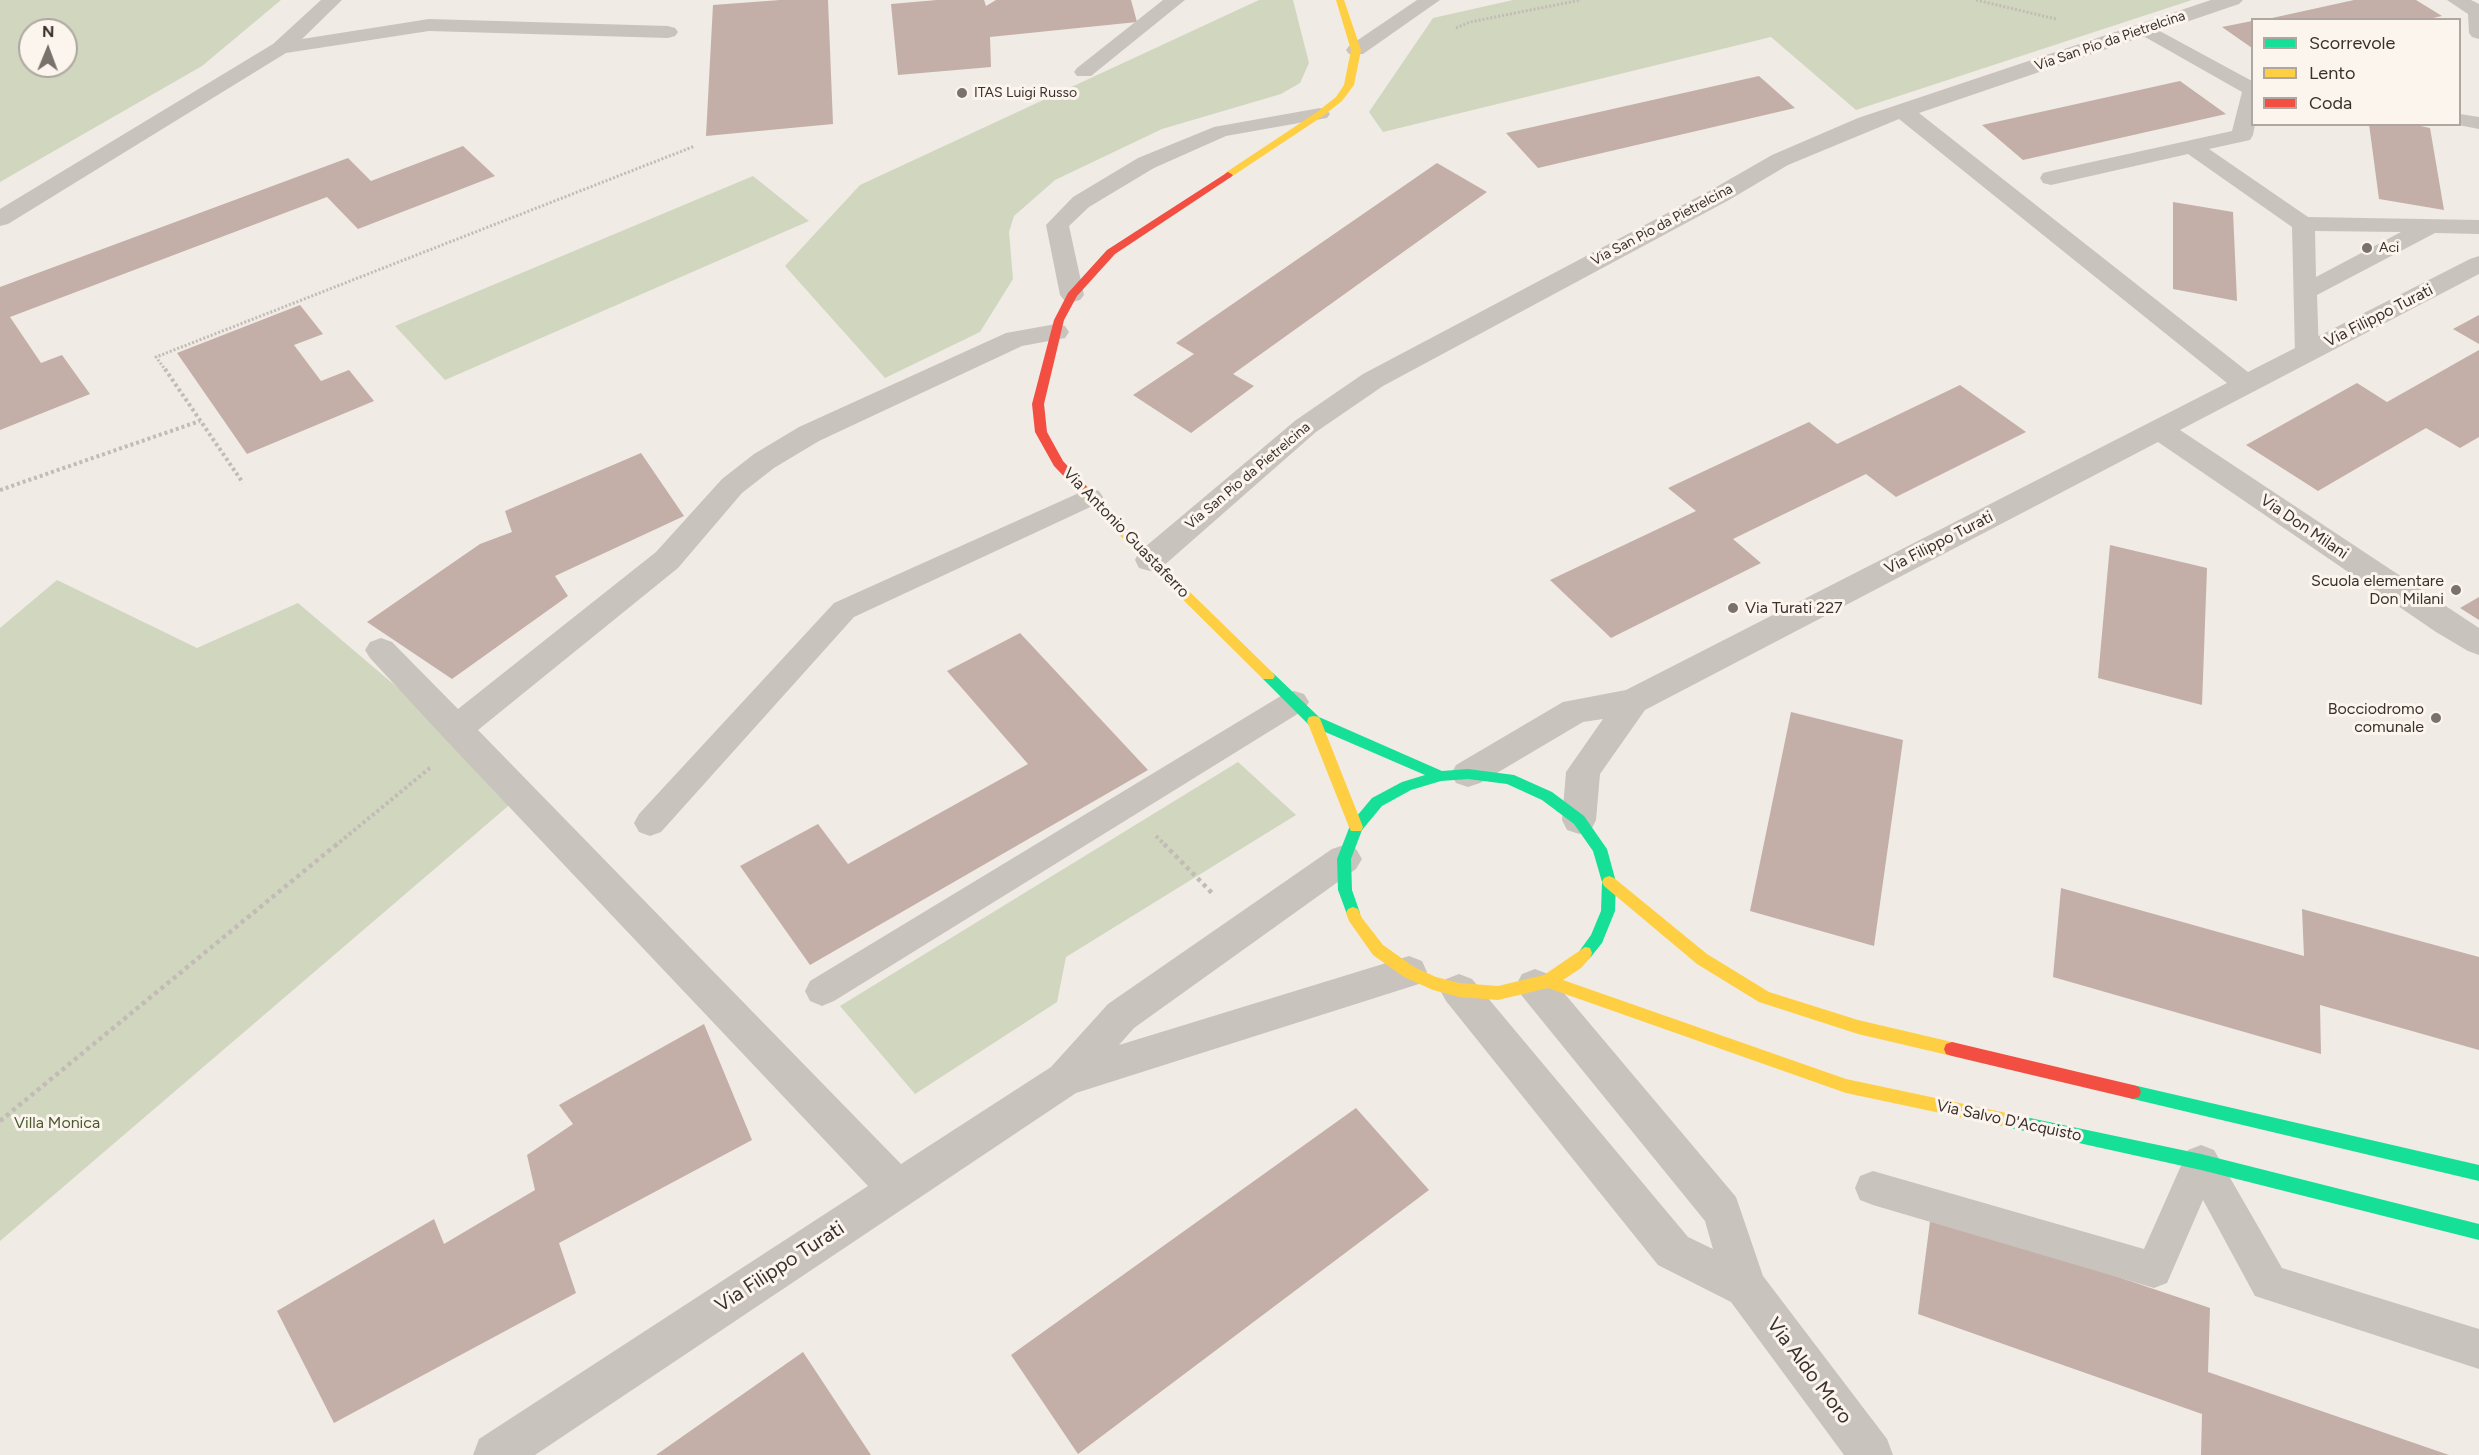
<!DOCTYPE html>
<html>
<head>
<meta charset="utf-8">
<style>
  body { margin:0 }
  #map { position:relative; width:2479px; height:1455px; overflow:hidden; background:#f0ebe5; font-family:Figtree,sans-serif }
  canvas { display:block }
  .legend { position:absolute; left:2251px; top:18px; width:210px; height:108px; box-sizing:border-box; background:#fbf5ee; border:2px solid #aea6a0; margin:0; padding:8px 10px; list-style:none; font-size:18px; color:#3b302b }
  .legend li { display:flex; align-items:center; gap:12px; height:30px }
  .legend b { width:30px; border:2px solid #aea6a0 }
  .north { position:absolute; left:18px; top:18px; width:60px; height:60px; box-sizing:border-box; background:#fbf5ee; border:2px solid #aea6a0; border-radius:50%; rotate:1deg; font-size:16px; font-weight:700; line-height:24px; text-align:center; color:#3b302b }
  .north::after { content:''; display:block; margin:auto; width:21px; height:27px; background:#7a716c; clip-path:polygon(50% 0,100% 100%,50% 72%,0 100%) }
</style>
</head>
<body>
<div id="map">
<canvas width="2479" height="1455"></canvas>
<ul class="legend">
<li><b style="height:8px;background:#16e098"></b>Scorrevole</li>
<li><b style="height:8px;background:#ffcf43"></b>Lento</li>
<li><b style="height:8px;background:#f24e42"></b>Coda</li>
</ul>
<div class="north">N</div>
</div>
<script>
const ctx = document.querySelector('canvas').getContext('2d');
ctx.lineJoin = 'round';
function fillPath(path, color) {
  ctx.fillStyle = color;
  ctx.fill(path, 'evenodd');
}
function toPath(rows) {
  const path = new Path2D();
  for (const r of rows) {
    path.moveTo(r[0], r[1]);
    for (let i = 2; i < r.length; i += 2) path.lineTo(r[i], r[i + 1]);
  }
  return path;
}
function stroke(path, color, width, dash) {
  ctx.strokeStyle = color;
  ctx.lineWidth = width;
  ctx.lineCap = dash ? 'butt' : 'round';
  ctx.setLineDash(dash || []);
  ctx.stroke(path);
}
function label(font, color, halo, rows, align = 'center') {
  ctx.font = font + ' Figtree,sans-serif';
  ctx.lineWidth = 6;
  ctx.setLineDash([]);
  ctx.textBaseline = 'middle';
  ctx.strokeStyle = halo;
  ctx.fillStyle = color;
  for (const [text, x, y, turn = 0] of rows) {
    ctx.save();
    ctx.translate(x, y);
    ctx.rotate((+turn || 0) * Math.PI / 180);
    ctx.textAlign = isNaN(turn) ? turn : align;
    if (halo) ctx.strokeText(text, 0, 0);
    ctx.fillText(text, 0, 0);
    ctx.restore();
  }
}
fillPath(toPath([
  [0,0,281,0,202,66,0,182],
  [30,30,66,30,66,66,30,66],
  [1259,0,1293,0,1309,63,1300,83,1281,94,1162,129,1055,180,1014,216,1009,232,1013,279,980,332,885,378,785,266,860,185],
  [1513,0,2192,0,1856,110,1771,37,1383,132,1369,112,1433,18],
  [753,176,809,221,445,380,395,326],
  [57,580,197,648,298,603,451,733,514,801,0,1241,0,628],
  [1238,762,1296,815,1066,957,1057,1002,915,1094,840,1006]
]), '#d1d6bf');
fillPath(toPath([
  [780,0,828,0,833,124,706,136,713,5],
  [937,0,984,0,986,6,996,0,1131,0,1137,22,990,37,991,67,898,75,891,4],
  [2354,0,2416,0,2442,16,2424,20,2263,20],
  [2252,21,2252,48,2222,27],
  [1759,76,1795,108,1538,168,1506,133],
  [2180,81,2226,114,2023,160,1982,125],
  [2369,124,2411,124,2430,128,2444,210,2379,199],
  [463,146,495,176,358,229,327,197,10,317,41,363,62,355,90,394,0,430,0,287,348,158,371,181],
  [1437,163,1487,192,1233,374,1254,386,1191,433,1133,395,1194,354,1176,343],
  [2173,202,2233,212,2237,301,2173,289],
  [300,305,323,334,294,345,321,381,349,370,374,401,247,454,177,353],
  [2479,315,2479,344,2453,329],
  [2479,350,2479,437,2460,448,2426,428,2318,491,2246,445,2357,383,2387,402],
  [1960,385,2026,432,1896,497,1866,474,1733,539,1761,563,1611,638,1550,580,1696,511,1668,488,1809,422,1837,444],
  [641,453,684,516,555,576,568,596,452,679,367,622,480,544,512,532,505,511],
  [2110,545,2207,568,2202,705,2098,678],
  [2479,597,2479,620,2460,608],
  [1020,633,1148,770,810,965,740,866,818,824,848,864,1028,764,947,671],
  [1791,712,1903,740,1874,946,1750,911],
  [2061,888,2304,956,2302,909,2479,957,2479,1050,2320,1005,2321,1054,2053,977],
  [704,1024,752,1140,559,1243,576,1293,334,1423,277,1311,434,1219,444,1244,535,1190,527,1155,573,1124,559,1105],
  [1356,1108,1429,1190,1078,1454,1011,1355],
  [1931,1214,2210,1308,2208,1372,2449,1455,2201,1455,2202,1414,1918,1314],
  [803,1352,871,1455,656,1455]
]), '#c3afa7');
stroke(toPath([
  [1976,0,2056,19],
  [1456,28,1470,22,1581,0],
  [166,371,156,357,695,146]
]), '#c2bbb6', 3, [2, 2]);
stroke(toPath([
  [165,369,243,483],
  [0,490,200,421],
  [1156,836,1166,846],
  [335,846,431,767]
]), '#c2bbb6', 4, [3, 3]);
stroke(toPath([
  [1164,844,1214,895],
  [0,1121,337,844]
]), '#c2bbb6', 4.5, [4, 4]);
fillPath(toPath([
  [321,0,342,0,302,39,429,19,668,26,675,28,678,32,675,36,668,38,429,31,286,53,8,224,0,226,0,209,273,44,321,0],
  [1163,0,1185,0,1091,76,1077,76,1074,72,1077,68,1163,0],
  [1417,0,1440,0,1363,54,1349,54,1346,50,1349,46,1417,0],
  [2447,0,2471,0,2479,4,2479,39,2472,37,2469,33,2468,14,2447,0],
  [2145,23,2252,81,2252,124,2255,124,2253,135,2250,140,2209,149,2308,217,2479,220,2479,234,2435,233,2317,295,2319,353,2316,358,2307,361,2298,358,2295,353,2292,227,2188,154,2051,185,2043,183,2040,178,2043,173,2051,171,2232,131,2242,92,2138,33,2135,29,2138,25,2145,23],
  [2315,231,2401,232,2316,277,2315,231],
  [1320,108,1327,110,1330,114,1327,118,1226,136,1154,168,1089,207,1069,226,1084,295,1080,300,1072,302,1064,300,1060,295,1046,225,1073,197,1138,158,1214,127,1320,108],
  [2460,114,2479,117,2479,129,2453,124,2460,124,2460,114],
  [1090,488,1099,491,1103,497,1099,503,854,617,661,832,650,836,639,832,634,823,639,814,834,603,1090,488],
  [1294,691,1304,694,1309,702,1304,710,834,1001,822,1006,810,1001,805,991,810,981,1284,694,1294,691],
  [2201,1145,2214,1150,2282,1268,2479,1329,2479,1369,2255,1296,2203,1200,2167,1283,2154,1288,1873,1205,1860,1200,1855,1188,1860,1176,1873,1171,2144,1249,2188,1150,2201,1145]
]), '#c9c3be');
fillPath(toPath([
  [2211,0,2243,0,2239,4,1919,113,2248,372,2470,259,2479,256,2479,274,2180,430,2479,628,2479,655,2468,651,2436,632,2158,442,1645,710,1600,774,1596,820,1591,830,1579,834,1567,830,1562,820,1566,772,1603,719,1583,722,1480,783,1468,787,1456,783,1451,774,1456,765,1563,702,1626,690,2227,383,1899,119,1788,165,1729,200,1383,386,1316,432,1161,568,1150,571,1139,568,1135,560,1139,552,1296,420,1363,374,1711,190,1772,155,1858,118,2211,0],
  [1056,324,1065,326,1069,332,1065,338,1022,346,819,441,774,468,742,493,678,568,478,730,901,1164,1051,1067,1108,1004,1332,849,1344,845,1356,849,1362,859,1356,869,1134,1028,1119,1045,1409,956,1422,961,1427,972,1422,983,1076,1093,535,1455,473,1455,479,1439,868,1186,444,738,370,658,365,650,370,642,381,638,392,642,458,709,656,552,722,479,754,454,799,427,1006,333,1056,324],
  [1535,969,1548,974,1736,1197,1763,1276,1887,1439,1893,1455,1844,1455,1731,1302,1658,1265,1446,1001,1440,990,1446,979,1459,974,1472,979,1688,1237,1713,1249,1705,1221,1522,996,1516,985,1522,974,1535,969]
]), '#c9c3be');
fillPath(toPath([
  [1268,671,1273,673,1319,717,1442,771,1468,769,1514,775,1552,792,1584,816,1607,849,1616,882,1615,911,1602,943,1590,958,1585,959,1580,958,1578,953,1591,935,1601,911,1602,882,1593,851,1574,824,1542,800,1507,784,1468,779,1441,781,1411,790,1382,806,1362,830,1351,859,1352,890,1360,913,1358,917,1353,919,1348,917,1338,890,1337,859,1351,823,1372,798,1402,782,1425,775,1309,725,1263,679,1261,676,1263,673,1268,671],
  [2133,1085,2479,1165,2479,1181,2133,1099,2127,1097,2125,1092,2127,1087,2133,1085],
  [2011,1114,2201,1154,2479,1224,2479,1240,2201,1170,2011,1128,2005,1126,2003,1121,2005,1116,2011,1114]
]), '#16e098');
fillPath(toPath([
  [1336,0,1344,0,1361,50,1354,85,1342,101,1323,116,1231,177,1225,177,1225,173,1317,112,1336,97,1344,85,1351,50,1336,0],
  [1081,483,1085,484,1154,557,1273,673,1275,676,1273,679,1263,679,1146,563,1077,490,1075,487,1081,483],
  [1314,716,1319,717,1321,721,1363,827,1361,831,1351,831,1349,827,1307,721,1309,717,1314,716],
  [1609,876,1614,878,1707,954,1769,992,1858,1020,1952,1042,1958,1044,1960,1049,1958,1054,1952,1056,1858,1034,1759,1002,1697,964,1604,886,1602,882,1604,878,1609,876],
  [1353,907,1358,909,1362,918,1383,945,1414,967,1436,977,1459,983,1498,986,1544,975,1585,947,1590,948,1592,953,1590,958,1581,968,1563,980,1846,1079,2011,1114,2017,1116,2019,1121,2017,1126,2011,1128,1846,1093,1548,988,1498,1000,1459,997,1433,990,1404,977,1373,955,1349,921,1346,913,1348,909,1353,907]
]), '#ffcf43');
fillPath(toPath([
  [1228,172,1233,175,1231,177,1115,254,1077,296,1064,320,1044,404,1047,432,1063,461,1087,487,1081,491,1077,490,1054,466,1035,432,1032,404,1054,320,1068,293,1107,250,1228,172],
  [1952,1042,2133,1085,2139,1087,2141,1092,2139,1097,2133,1099,1952,1056,1946,1054,1944,1049,1946,1044,1952,1042]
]), '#f24e42');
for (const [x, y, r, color] of [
  [962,93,6,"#7a716c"],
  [2367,248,6,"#7a716c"],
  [2456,590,6,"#7a716c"],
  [1733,608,6,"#7a716c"],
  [2436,718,6,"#7a716c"]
]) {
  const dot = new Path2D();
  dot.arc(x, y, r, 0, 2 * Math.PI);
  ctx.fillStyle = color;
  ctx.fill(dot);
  stroke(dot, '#fbf5ee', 2);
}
label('14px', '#3b302b', '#fbf5ee', [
  ["Via San Pio da Pietrelcina",2110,41,-19],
  ["Via San Pio da Pietrelcina",1662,225,-28],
  ["Via San Pio da Pietrelcina",1248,476,-40]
]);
label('14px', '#3b302b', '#fbf5ee', [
  ["ITAS Luigi Russo",974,93],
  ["Aci",2379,248]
], 'left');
label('16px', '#3b302b', '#fbf5ee', [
  ["Via Filippo Turati",2379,316,-27],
  ["Via Don Milani",2304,527,34],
  ["Via Antonio Guastaferro",1126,533,46],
  ["Via Filippo Turati",1939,543,-27],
  ["Via Salvo D'Acquisto",2009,1121,12]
]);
label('16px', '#3b302b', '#fbf5ee', [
  ["Scuola elementare",2444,581],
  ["Don Milani",2444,599],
  ["Via Turati 227",1745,608,"left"],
  ["Bocciodromo",2424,709],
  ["comunale",2424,727]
], 'right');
label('16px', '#4a5a2e', '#fbf5ee', [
  ["Villa Monica",57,1123]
]);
label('20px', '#3b302b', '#fbf5ee', [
  ["Via Filippo Turati",780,1267,-33],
  ["Via Aldo Moro",1809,1371,53]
]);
</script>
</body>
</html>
